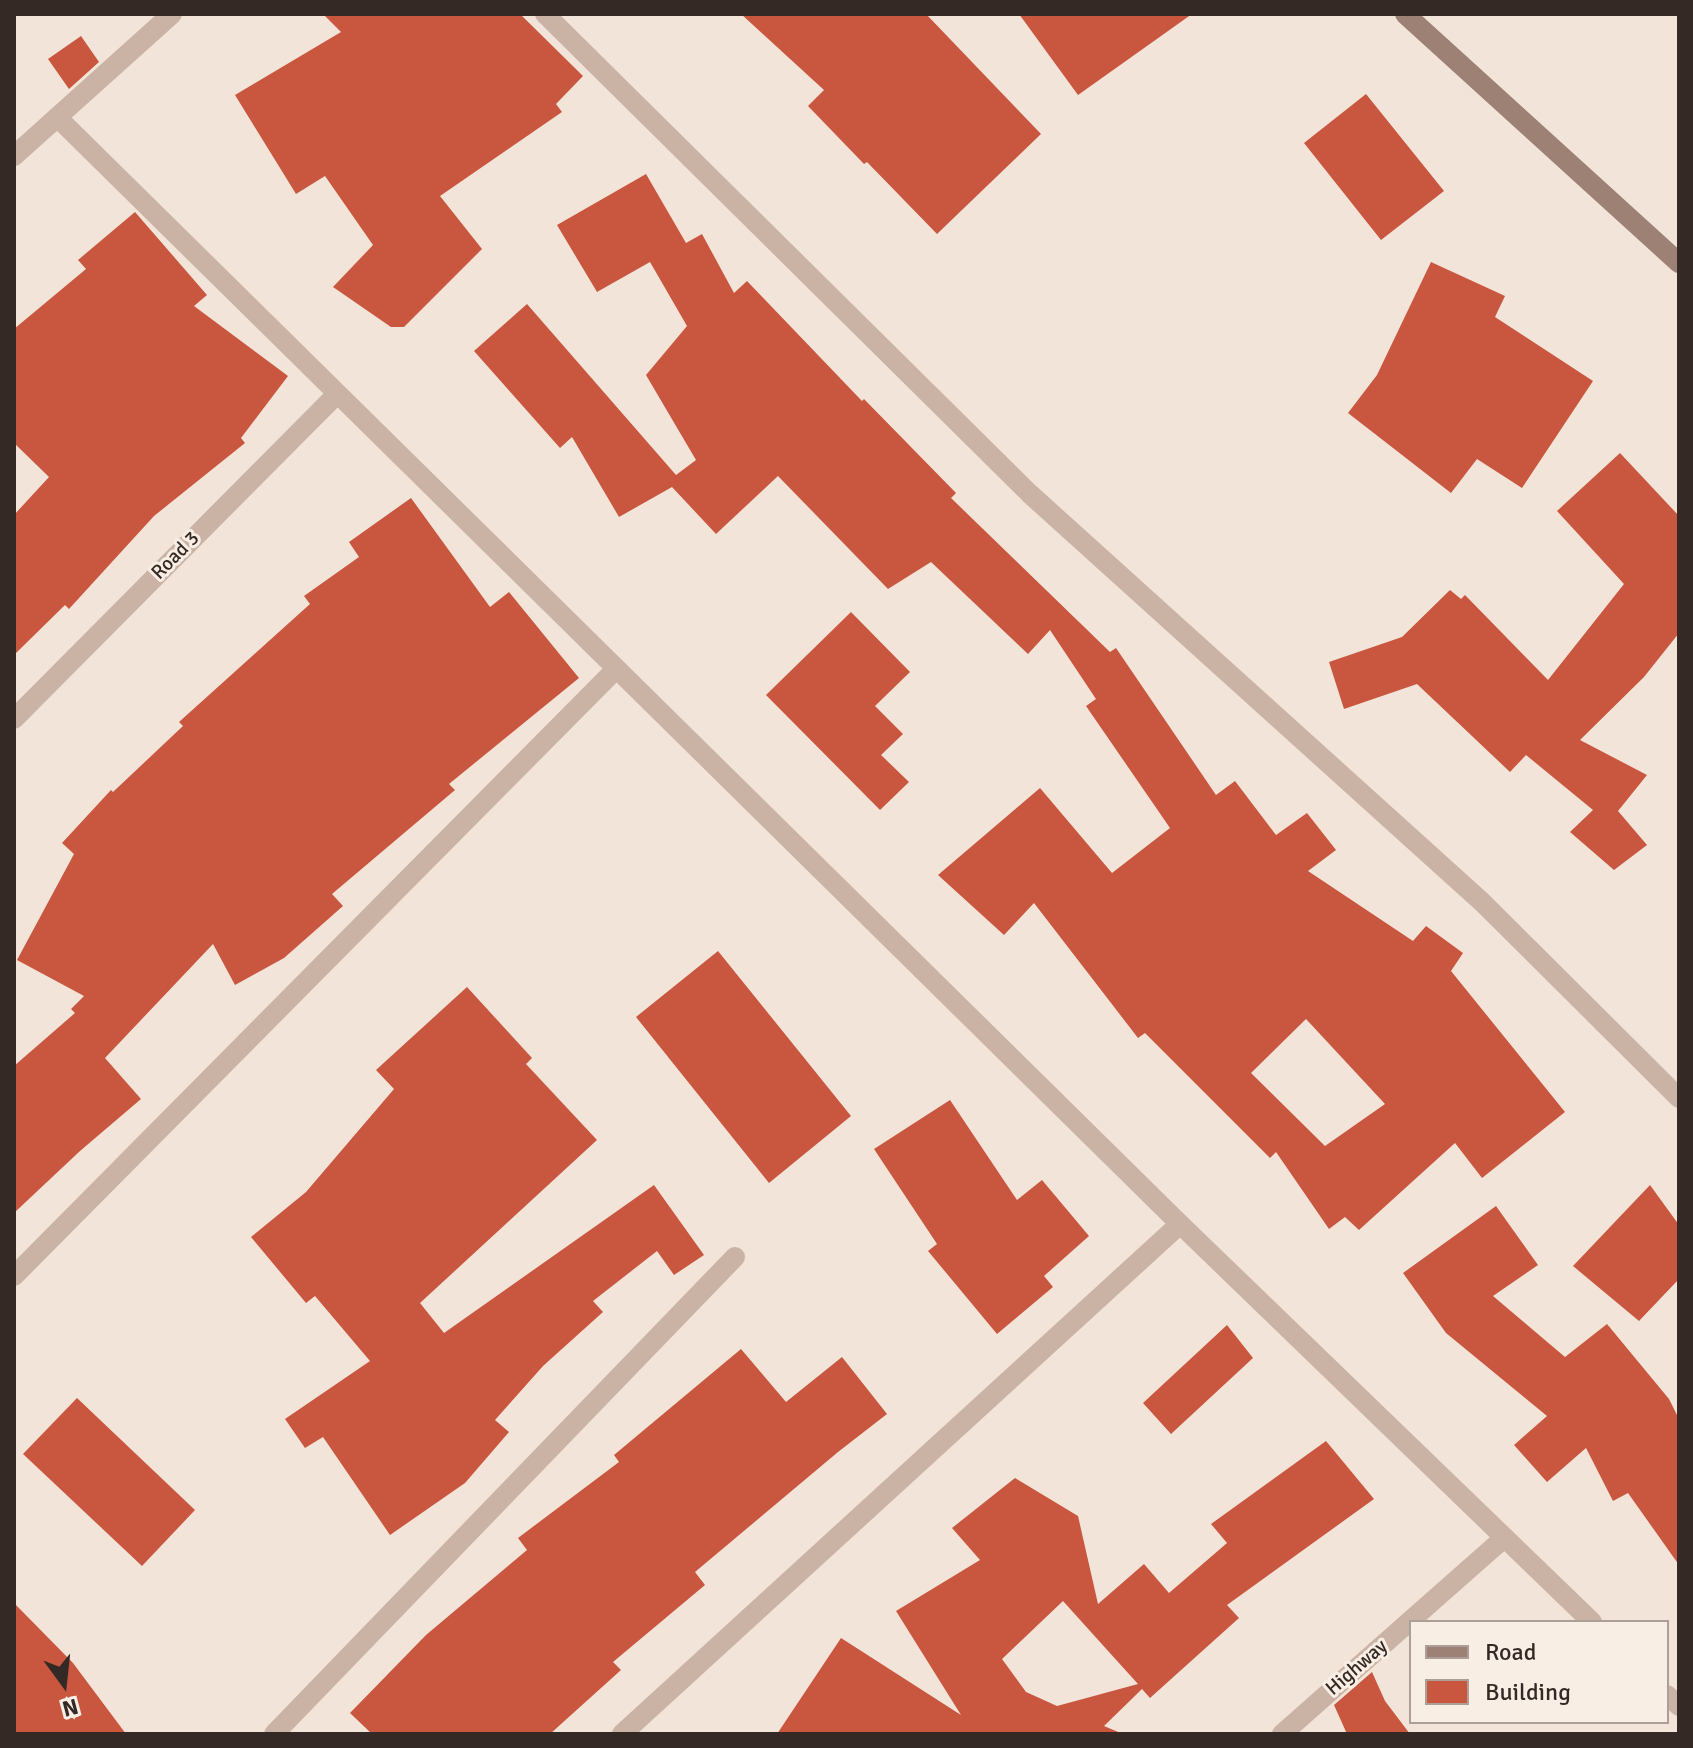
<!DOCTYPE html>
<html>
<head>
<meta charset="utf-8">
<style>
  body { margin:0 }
  #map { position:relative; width:1693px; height:1748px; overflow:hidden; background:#f2e4d8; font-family:Signika,sans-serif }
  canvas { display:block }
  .frame { position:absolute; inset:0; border:16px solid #352926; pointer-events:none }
  .legend { position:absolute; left:1409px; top:1620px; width:260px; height:104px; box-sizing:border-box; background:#f9eee4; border:2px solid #ab9f98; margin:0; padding:10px 14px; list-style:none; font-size:24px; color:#352926 }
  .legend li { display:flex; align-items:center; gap:16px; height:40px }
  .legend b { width:40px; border:2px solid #ab9f98 }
  .north { position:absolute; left:24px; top:1644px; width:80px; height:80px; -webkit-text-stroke:6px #f9eee4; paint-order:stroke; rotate:165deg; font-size:22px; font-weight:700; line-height:32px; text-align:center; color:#352926 }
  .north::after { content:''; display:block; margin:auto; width:28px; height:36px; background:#352926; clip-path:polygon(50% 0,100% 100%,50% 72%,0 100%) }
</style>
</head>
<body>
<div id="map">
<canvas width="1693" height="1748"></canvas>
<div class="frame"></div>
<ul class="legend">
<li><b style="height:10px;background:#9d8175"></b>Road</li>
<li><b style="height:22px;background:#c9563f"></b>Building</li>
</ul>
<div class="north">N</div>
</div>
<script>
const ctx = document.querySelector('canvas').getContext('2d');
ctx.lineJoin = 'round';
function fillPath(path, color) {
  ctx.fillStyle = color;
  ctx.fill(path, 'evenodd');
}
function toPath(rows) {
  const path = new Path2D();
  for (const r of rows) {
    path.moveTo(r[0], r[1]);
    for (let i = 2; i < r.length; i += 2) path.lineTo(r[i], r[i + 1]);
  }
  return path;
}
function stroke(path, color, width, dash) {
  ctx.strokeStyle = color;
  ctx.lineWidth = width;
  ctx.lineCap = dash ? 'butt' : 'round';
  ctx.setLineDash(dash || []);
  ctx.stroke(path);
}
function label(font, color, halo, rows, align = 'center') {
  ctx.font = font + ' Signika,sans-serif';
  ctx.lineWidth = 6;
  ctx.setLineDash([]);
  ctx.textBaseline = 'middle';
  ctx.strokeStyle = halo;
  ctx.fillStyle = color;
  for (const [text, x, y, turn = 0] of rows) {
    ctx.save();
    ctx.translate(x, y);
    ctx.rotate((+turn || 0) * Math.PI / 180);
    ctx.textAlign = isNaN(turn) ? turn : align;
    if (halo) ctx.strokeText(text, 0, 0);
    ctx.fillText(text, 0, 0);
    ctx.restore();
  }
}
fillPath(toPath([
  [323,14,520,14,583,76,556,104,562,112,440,196,482,249,404,327,391,327,333,287,373,245,325,176,296,194,235,95,341,32],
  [741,14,926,14,1041,134,937,234,867,162,864,164,808,106,824,90],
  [1019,14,1192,14,1078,95],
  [81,36,99,62,69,89,48,59],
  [1366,94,1444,191,1381,240,1304,143],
  [646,174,686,243,702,234,734,293,747,281,862,401,864,399,956,493,951,498,1110,652,1116,648,1216,795,1235,781,1276,835,1307,813,1336,850,1308,871,1413,941,1426,926,1463,953,1451,971,1565,1112,1482,1178,1455,1143,1359,1230,1345,1217,1329,1229,1276,1152,1270,1158,1145,1033,1138,1038,1034,903,1004,935,938,875,1040,788,1112,873,1170,828,1086,706,1096,699,1050,630,1028,654,931,562,888,589,778,476,716,534,672,487,619,517,572,437,560,448,474,351,527,304,676,475,696,460,646,375,687,326,650,262,597,292,557,225],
  [1306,1019,1385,1104,1325,1146,1251,1073],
  [135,212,207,295,194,306,288,376,241,438,245,443,154,516,69,609,65,605,14,655,14,515,49,477,14,443,14,329,86,269,78,260],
  [1431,262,1505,296,1495,317,1593,381,1522,488,1477,459,1451,493,1348,413,1377,375],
  [1620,453,1679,516,1679,633,1644,677,1580,740,1647,775,1618,811,1647,845,1614,870,1570,832,1593,810,1526,755,1510,772,1417,684,1344,709,1329,662,1402,637,1450,590,1461,599,1465,595,1548,680,1624,584,1557,511],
  [411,498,490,607,509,592,579,678,449,784,455,790,332,894,343,906,284,958,235,985,213,944,105,1058,141,1099,80,1151,14,1213,14,1066,75,1013,71,1009,84,996,17,960,74,854,62,843,111,790,113,792,183,726,179,722,310,604,304,596,359,557,349,542],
  [851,612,910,672,875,706,903,734,881,755,909,782,880,810,766,695],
  [718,951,851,1116,769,1183,636,1017],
  [467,987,532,1058,526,1064,597,1140,420,1303,444,1333,654,1185,704,1255,674,1275,657,1251,593,1301,603,1312,543,1366,495,1420,509,1432,465,1483,390,1535,323,1437,305,1448,285,1419,370,1361,315,1296,306,1303,251,1237,306,1192,394,1089,376,1070],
  [950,1100,1017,1200,1042,1180,1089,1236,1044,1276,1053,1287,997,1334,928,1251,937,1244,874,1149],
  [1650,1185,1679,1225,1679,1279,1639,1321,1573,1266],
  [1496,1206,1538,1265,1493,1296,1565,1357,1607,1324,1669,1399,1679,1419,1679,1565,1628,1493,1613,1501,1586,1448,1547,1482,1514,1445,1547,1416,1446,1333,1403,1273],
  [1227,1325,1253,1358,1171,1434,1143,1403],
  [741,1349,786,1402,842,1357,887,1414,838,1452,695,1572,705,1585,613,1662,621,1670,550,1734,372,1734,350,1713,426,1635,527,1550,518,1538,619,1462,614,1455],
  [77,1398,195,1510,142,1566,23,1454],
  [1326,1441,1374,1499,1227,1605,1239,1618,1150,1698,1142,1689,1104,1726,1123,1734,777,1734,841,1638,961,1715,896,1611,980,1560,952,1528,1015,1478,1078,1516,1098,1604,1144,1564,1169,1593,1227,1543,1211,1524],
  [1063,1601,1109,1652,1138,1684,1057,1706,1026,1692,1002,1659],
  [14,1603,73,1663,126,1734,14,1734],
  [1372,1672,1385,1701,1410,1734,1347,1734,1334,1705]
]), '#c9563f');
stroke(toPath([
  [545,14,1030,494,1482,902,1679,1098],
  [57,117,1180,1224,1592,1622],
  [14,156,172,14],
  [14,719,337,394],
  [14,1276,616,669],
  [1667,1695,1679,1706],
  [274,1734,735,1257],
  [622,1734,1180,1224],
  [1282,1734,1504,1538]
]), '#cab3a4', 20);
stroke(toPath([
  [1405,14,1679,263]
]), '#9d8175', 20);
label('20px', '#352926', '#f9eee4', [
  ["Road 3",176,556,-45],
  ["Highway",1357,1668,-41]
]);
</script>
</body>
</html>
